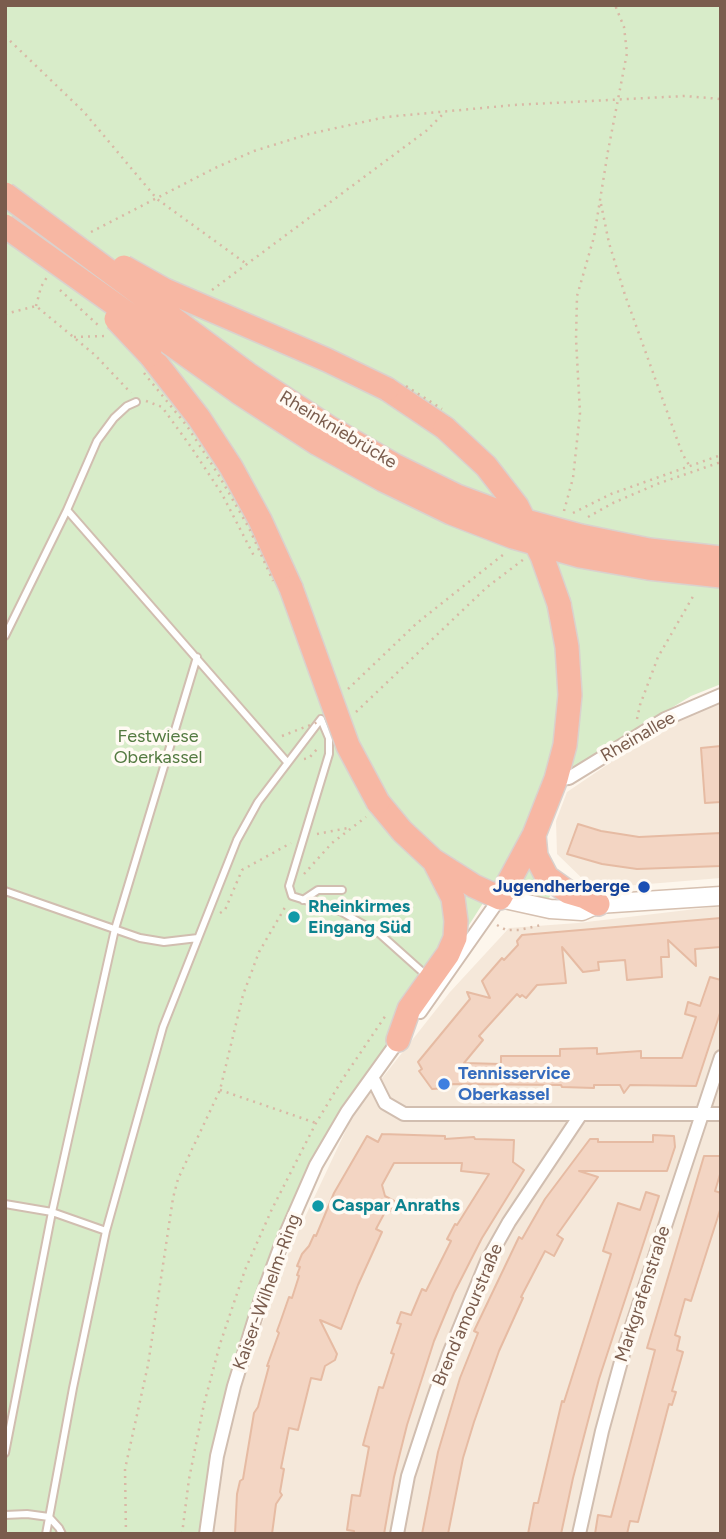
<!DOCTYPE html>
<html>
<head>
<meta charset="utf-8">
<style>
  body { margin:0 }
  #map { position:relative; width:726px; height:1539px; overflow:hidden; background:#fdf6ec; font-family:Figtree,sans-serif }
  canvas { display:block }
  .frame { position:absolute; inset:0; border:7px solid #7a5c4d; pointer-events:none }
</style>
</head>
<body>
<div id="map">
<canvas width="726" height="1539"></canvas>
<div class="frame"></div>
</div>
<script>
const ctx = document.querySelector('canvas').getContext('2d');
ctx.lineJoin = 'round';
function fillPath(path, color) {
  ctx.fillStyle = color;
  ctx.fill(path, 'evenodd');
}
function toPath(rows) {
  const path = new Path2D();
  for (const r of rows) {
    path.moveTo(r[0], r[1]);
    for (let i = 2; i < r.length; i += 2) path.lineTo(r[i], r[i + 1]);
  }
  return path;
}
function stroke(path, color, width, dash) {
  ctx.strokeStyle = color;
  ctx.lineWidth = width;
  ctx.lineCap = dash ? 'butt' : 'round';
  ctx.setLineDash(dash || []);
  ctx.stroke(path);
}
function label(font, color, halo, rows, align = 'center') {
  ctx.font = font + ' Figtree,sans-serif';
  ctx.lineWidth = 7;
  ctx.setLineDash([]);
  ctx.textBaseline = 'middle';
  ctx.strokeStyle = halo;
  ctx.fillStyle = color;
  for (const [text, x, y, turn = 0] of rows) {
    ctx.save();
    ctx.translate(x, y);
    ctx.rotate((+turn || 0) * Math.PI / 180);
    ctx.textAlign = isNaN(turn) ? turn : align;
    if (halo) ctx.strokeText(text, 0, 0);
    ctx.fillText(text, 0, 0);
    ctx.restore();
  }
}
fillPath(toPath([
  [721,703,721,878,612,887,588,884,557,854,556,821,567,792,635,746,697,711],
  [721,906,721,1534,207,1534,234,1386,269,1308,290,1249,353,1115,450,992,509,928,578,923]
]), '#f5e8da');
fillPath(toPath([
  [5,5,721,5,721,684,691,696,545,785,527,834,434,980,340,1110,311,1164,253,1300,217,1455,205,1534,5,1534],
  [527,865,553,890,548,900,516,890]
]), '#d8ecc9');
const building = toPath([
  [721,746,721,802,705,803,701,748,721,746],
  [578,824,601,831,639,837,721,833,721,866,637,869,602,864,567,854,578,824],
  [721,918,721,947,695,949,696,966,668,940,669,957,661,957,662,977,627,980,625,960,598,962,599,970,583,972,562,947,566,983,537,985,526,998,522,995,520,997,517,994,479,1036,483,1040,464,1063,501,1064,501,1056,560,1056,560,1049,597,1048,597,1054,641,1051,641,1058,682,1058,696,1017,685,1014,688,1002,700,1006,710,977,721,980,721,1010,696,1086,630,1085,624,1093,620,1085,594,1085,594,1088,562,1087,561,1085,448,1084,448,1088,432,1089,419,1071,422,1069,418,1062,470,999,467,992,490,998,482,981,502,958,504,960,518,945,517,941,522,935,721,918],
  [382,1134,445,1136,445,1139,474,1137,475,1139,514,1140,513,1162,524,1170,482,1238,454,1293,434,1341,407,1425,394,1477,384,1534,354,1534,354,1531,347,1530,352,1495,360,1496,369,1447,363,1445,367,1430,379,1387,383,1388,394,1354,391,1353,401,1324,397,1323,401,1312,411,1315,422,1289,426,1291,451,1241,447,1239,455,1224,457,1225,489,1174,461,1171,462,1163,394,1163,382,1185,385,1196,396,1202,391,1211,385,1212,376,1229,382,1232,358,1285,341,1329,320,1320,337,1354,335,1360,325,1366,321,1380,311,1378,298,1430,289,1428,281,1468,284,1469,280,1492,282,1495,276,1504,272,1534,235,1534,237,1494,240,1481,243,1479,254,1413,258,1407,269,1366,267,1366,279,1333,277,1331,281,1320,289,1297,292,1298,299,1276,297,1275,300,1267,297,1266,302,1254,309,1246,314,1235,316,1236,334,1193,367,1136,378,1142,382,1134],
  [653,1135,674,1136,675,1147,667,1171,579,1171,598,1177,557,1235,563,1239,554,1256,545,1251,521,1297,523,1298,499,1351,474,1422,463,1458,448,1534,422,1534,438,1452,460,1378,478,1333,474,1331,519,1237,522,1239,545,1199,590,1139,598,1139,598,1142,653,1142,653,1135],
  [704,1156,721,1156,721,1171,715,1191,721,1193,721,1207,691,1301,685,1299,675,1335,680,1337,677,1350,683,1352,672,1391,676,1392,672,1405,669,1404,638,1522,630,1521,627,1534,595,1534,598,1515,611,1517,655,1350,647,1348,704,1156],
  [646,1192,659,1196,599,1379,573,1478,561,1534,528,1534,534,1503,538,1503,562,1401,564,1402,611,1254,603,1251,618,1203,640,1210,646,1192]
]);
fillPath(building, '#f3d5c3');
stroke(building, '#e6bba3', 2);
const lane = toPath([
  [67,510,97,441,114,418,127,406,136,402],
  [5,636,67,510,287,762],
  [5,891,140,938,164,942,198,938],
  [303,900,318,890,342,890],
  [5,1204,52,1212,106,1231],
  [5,1453,52,1212,115,929,197,657],
  [5,1515,27,1514,49,1517,59,1528,62,1534],
  [46,1534,73,1388,106,1231,163,1027,237,840,258,802,321,719,329,738,329,754,289,886,292,896,340,911,380,934,427,976]
]);
const street = toPath([
  [556,779,569,778,665,719,721,695],
  [420,1012,500,898],
  [372,1077,385,1103,404,1114,721,1114],
  [206,1534,217,1456,234,1386,260,1302,281,1245,316,1165,347,1112,401,1037],
  [397,1534,408,1476,433,1400,449,1354,487,1261,509,1222,581,1114],
  [579,1534,602,1431,625,1347,721,1057]
]);
const secondary = toPath([
  [500,898,550,909,582,911,598,904,721,896]
]);
const highway = toPath([
  [150,355,199,418,231,467,260,520,291,588],
  [387,389,445,428],
  [378,802,402,831,433,860,474,886,500,898,534,835,556,779,565,745,570,695,567,647,559,604],
  [534,835,536,856,547,877,568,892,585,897,598,904],
  [398,1040,409,1009,448,954,455,938,456,921,453,898,435,863]
]);
stroke(lane, '#d1beb0', 10);
stroke(street, '#d1beb0', 16);
stroke(secondary, '#d6c0b0', 21);
stroke(highway, '#dad1cd', 26);
stroke(toPath([
  [5,36,84,112,157,199,248,265],
  [601,204,609,243,625,295,682,453,689,465],
  [91,232,215,168,254,151,309,134,386,117,514,105,685,96,721,99],
  [212,290,426,131,445,112],
  [36,306,41,287,47,277],
  [5,314,36,306,95,355,131,393],
  [74,337,106,336],
  [146,401,162,407,191,447,222,494,254,556],
  [564,511,573,478,580,413,576,339,577,296,594,237,608,151,627,53,624,27,615,5],
  [573,513,611,494,721,455],
  [588,517,613,503,657,484,721,462],
  [348,689,417,623,504,554],
  [356,712,486,588,524,559],
  [637,719,640,705,658,657,695,593],
  [304,759,309,758,318,748],
  [317,834,348,828],
  [304,874,332,843,366,817],
  [220,913,225,910,242,870,291,843],
  [497,925,506,930,519,930,541,925],
  [220,1090,316,1123],
  [126,1534,125,1469,148,1365,173,1198,178,1179,220,1090,243,995,259,952,287,904],
  [182,1534,189,1479,204,1404,220,1344,245,1270,272,1209,316,1123,342,1080,386,1015]
]), '#d9b8a5', 2.5, [2, 5]);
stroke(lane, '#fff', 6);
stroke(street, '#fff', 12);
stroke(secondary, '#fff', 18);
stroke(highway, '#f7b7a3', 23);
const highwayBridge = toPath([
  [5,194,248,374,330,428,394,465,457,496,519,519,581,536,649,550,721,558],
  [5,226,238,392,318,444,383,480,451,513,513,537,580,556,648,568,721,576],
  [124,267,165,290,327,360,387,389],
  [116,319,150,355],
  [445,428,486,466,517,506,542,556,559,604],
  [291,588,348,746,378,802]
]);
stroke(highwayBridge, '#dad1cd', 26, []);
stroke(toPath([
  [60,290,99,326],
  [144,373,187,426,218,474,249,528,273,581],
  [406,386,442,409],
  [282,736,318,722]
]), '#d9b8a5', 2.5, [2, 5]);
stroke(highwayBridge, '#f7b7a3', 23);
for (const [x, y, r, color] of [
  [644,887,7,"#1a4fb4"],
  [294,917,7,"#0f9aa8"],
  [444,1084,7,"#3f7fe0"],
  [318,1206,7,"#0f9aa8"]
]) {
  const dot = new Path2D();
  dot.arc(x, y, r, 0, 2 * Math.PI);
  ctx.fillStyle = color;
  ctx.fill(dot);
  stroke(dot, '#fffaf3', 2.5);
}
label('18px', '#7a5c4d', '#fffaf3', [
  ["Rheinkniebrücke",338,430,31],
  ["Rheinallee",638,737,-30],
  ["Kaiser-Wilhelm-Ring",267,1292,-70],
  ["Markgrafenstraße",643,1294,-72],
  ["Brend'amourstraße",468,1315,-67]
]);
label('18px', '#537a41', '#fffaf3', [
  ["Festwiese",158,737],
  ["Oberkassel",158,758]
]);
label('bold 18px', '#164399', '#fffaf3', [
  ["Jugendherberge",630,887]
], 'right');
label('bold 18px', '#0d838f', '#fffaf3', [
  ["Rheinkirmes",308,907],
  ["Eingang Süd",308,928],
  ["Caspar Anraths",332,1206]
], 'left');
label('bold 18px', '#366cbe', '#fffaf3', [
  ["Tennisservice",458,1074],
  ["Oberkassel",458,1095]
], 'left');
</script>
</body>
</html>
